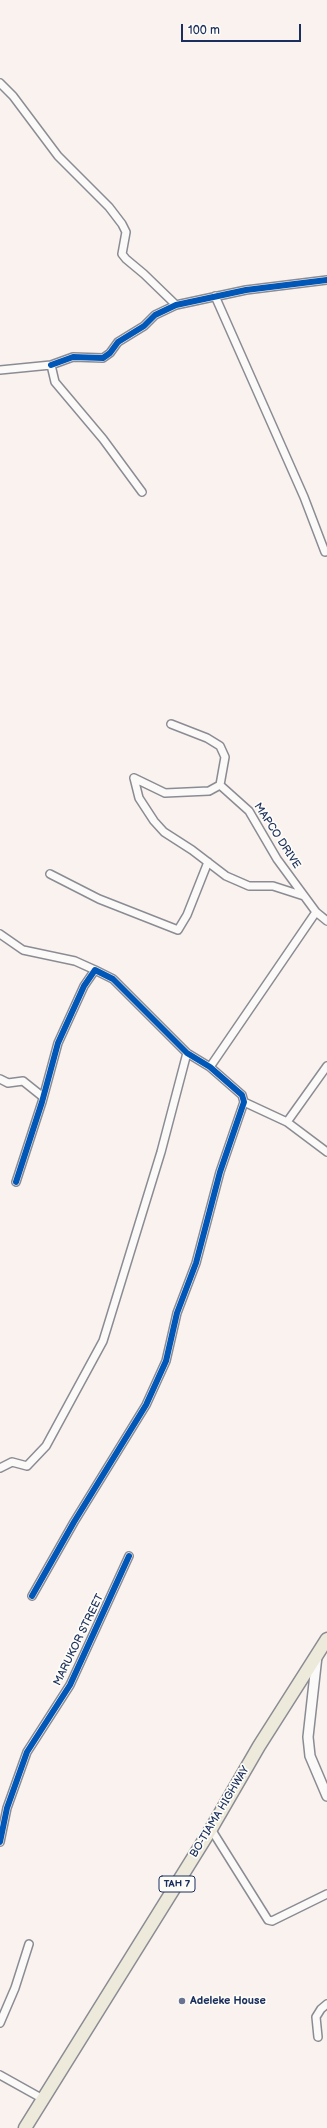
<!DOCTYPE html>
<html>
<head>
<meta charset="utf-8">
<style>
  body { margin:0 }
  #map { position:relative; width:327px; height:2128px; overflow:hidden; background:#f9f2ef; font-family:"Balsamiq Sans",sans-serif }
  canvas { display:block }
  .scale { position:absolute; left:181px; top:24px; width:120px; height:18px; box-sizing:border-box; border:2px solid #1b2f5e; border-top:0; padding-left:5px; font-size:12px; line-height:14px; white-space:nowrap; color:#1b2f5e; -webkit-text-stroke:3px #fdfcf7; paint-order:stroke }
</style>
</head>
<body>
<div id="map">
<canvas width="327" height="2128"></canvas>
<div class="scale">100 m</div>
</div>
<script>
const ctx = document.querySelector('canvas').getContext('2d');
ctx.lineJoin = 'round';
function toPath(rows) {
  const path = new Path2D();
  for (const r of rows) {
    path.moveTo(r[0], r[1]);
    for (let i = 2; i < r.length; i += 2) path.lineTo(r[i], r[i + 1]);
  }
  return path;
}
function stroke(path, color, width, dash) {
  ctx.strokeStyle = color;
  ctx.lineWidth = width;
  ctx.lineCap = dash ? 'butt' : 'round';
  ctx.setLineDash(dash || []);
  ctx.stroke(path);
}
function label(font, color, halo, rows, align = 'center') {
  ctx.font = font + ' "Balsamiq Sans",sans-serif';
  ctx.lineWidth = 3.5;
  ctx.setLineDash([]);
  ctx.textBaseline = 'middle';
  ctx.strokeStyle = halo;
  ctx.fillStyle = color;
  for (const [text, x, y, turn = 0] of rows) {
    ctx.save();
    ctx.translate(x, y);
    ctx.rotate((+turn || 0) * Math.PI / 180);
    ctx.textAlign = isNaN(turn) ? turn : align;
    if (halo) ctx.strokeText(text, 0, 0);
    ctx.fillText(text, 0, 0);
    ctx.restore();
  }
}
const minor = toPath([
  [0,83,13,96,58,156,109,207,122,224,126,232,122,254,126,259,144,274,176,305],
  [215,296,304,497,325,552],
  [51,365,73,357,103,358,110,353,118,342,144,326,155,315,176,305,246,290,327,280],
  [0,370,51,365,55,382,103,439,142,492],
  [134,778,139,798,154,821,164,832,192,850,226,876,249,886,273,886,304,896],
  [134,778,165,793,209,791,220,785,225,757,220,746,207,738,171,724],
  [220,785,249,811,277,859,316,912,327,921],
  [50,874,99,899,178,930,187,915,208,862],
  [0,934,23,950,75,961,95,970],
  [210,1067,316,912],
  [0,1079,8,1083,23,1081,43,1097],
  [244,1102,287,1122,327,1152],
  [287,1122,327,1066],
  [16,1182,42,1102,58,1043,84,986,95,970,113,979,187,1053,210,1067,242,1095,244,1102,220,1172,196,1263,177,1313,166,1361,146,1405,74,1522,32,1596],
  [0,1468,12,1462,27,1466,46,1446,103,1341,161,1152,187,1053],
  [211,1829,268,1920,272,1921,327,1894],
  [0,1842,7,1808,27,1752,70,1685,129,1556],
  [0,2023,15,1988,29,1944],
  [318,2037,316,2017,321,2009,327,2004],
  [0,2075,43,2099]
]);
const tertiary = toPath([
  [317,1656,308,1737,310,1756,327,1796]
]);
const trunk = toPath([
  [25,2128,211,1829,259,1746,327,1639]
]);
stroke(minor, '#8b8c93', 10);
stroke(tertiary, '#8b8c93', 12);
stroke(trunk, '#8b8c93', 15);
stroke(minor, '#fbfaf8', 7);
stroke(tertiary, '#fbfaf8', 9);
stroke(trunk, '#ede9db', 12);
stroke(toPath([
  [51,365,73,357,103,358,110,353,118,342,144,326,155,315,176,305,246,290,327,280],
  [16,1182,42,1102,58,1043,84,986,95,970,113,979,187,1053,210,1067,242,1095,244,1102,220,1172,196,1263,177,1313,166,1361,146,1405,74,1522,32,1596],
  [0,1842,7,1808,27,1752,70,1685,129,1556]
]), '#0057b8', 6);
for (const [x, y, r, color] of [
  [182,2001,4,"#697391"]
]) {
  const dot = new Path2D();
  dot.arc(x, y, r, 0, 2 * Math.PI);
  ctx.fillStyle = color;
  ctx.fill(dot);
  stroke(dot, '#fdfcf7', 1.5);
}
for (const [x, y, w] of [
  [177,1884,36]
]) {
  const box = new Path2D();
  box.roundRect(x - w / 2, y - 8, w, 16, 3);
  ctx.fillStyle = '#fdfcf7';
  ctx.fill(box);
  stroke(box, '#1b2f5e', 1);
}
label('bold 10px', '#1b2f5e', null, [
  ["TAH 7",177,1884]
]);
label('11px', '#1b2f5e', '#fdfcf7', [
  ["MAPCO DRIVE",277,836,57],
  ["MARUKOR STREET",79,1640,-64],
  ["BO-TIAMA HIGHWAY",220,1812,-59]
]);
label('bold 11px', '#1b2f5e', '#fdfcf7', [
  ["Adeleke House",190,2001]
], 'left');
</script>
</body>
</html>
